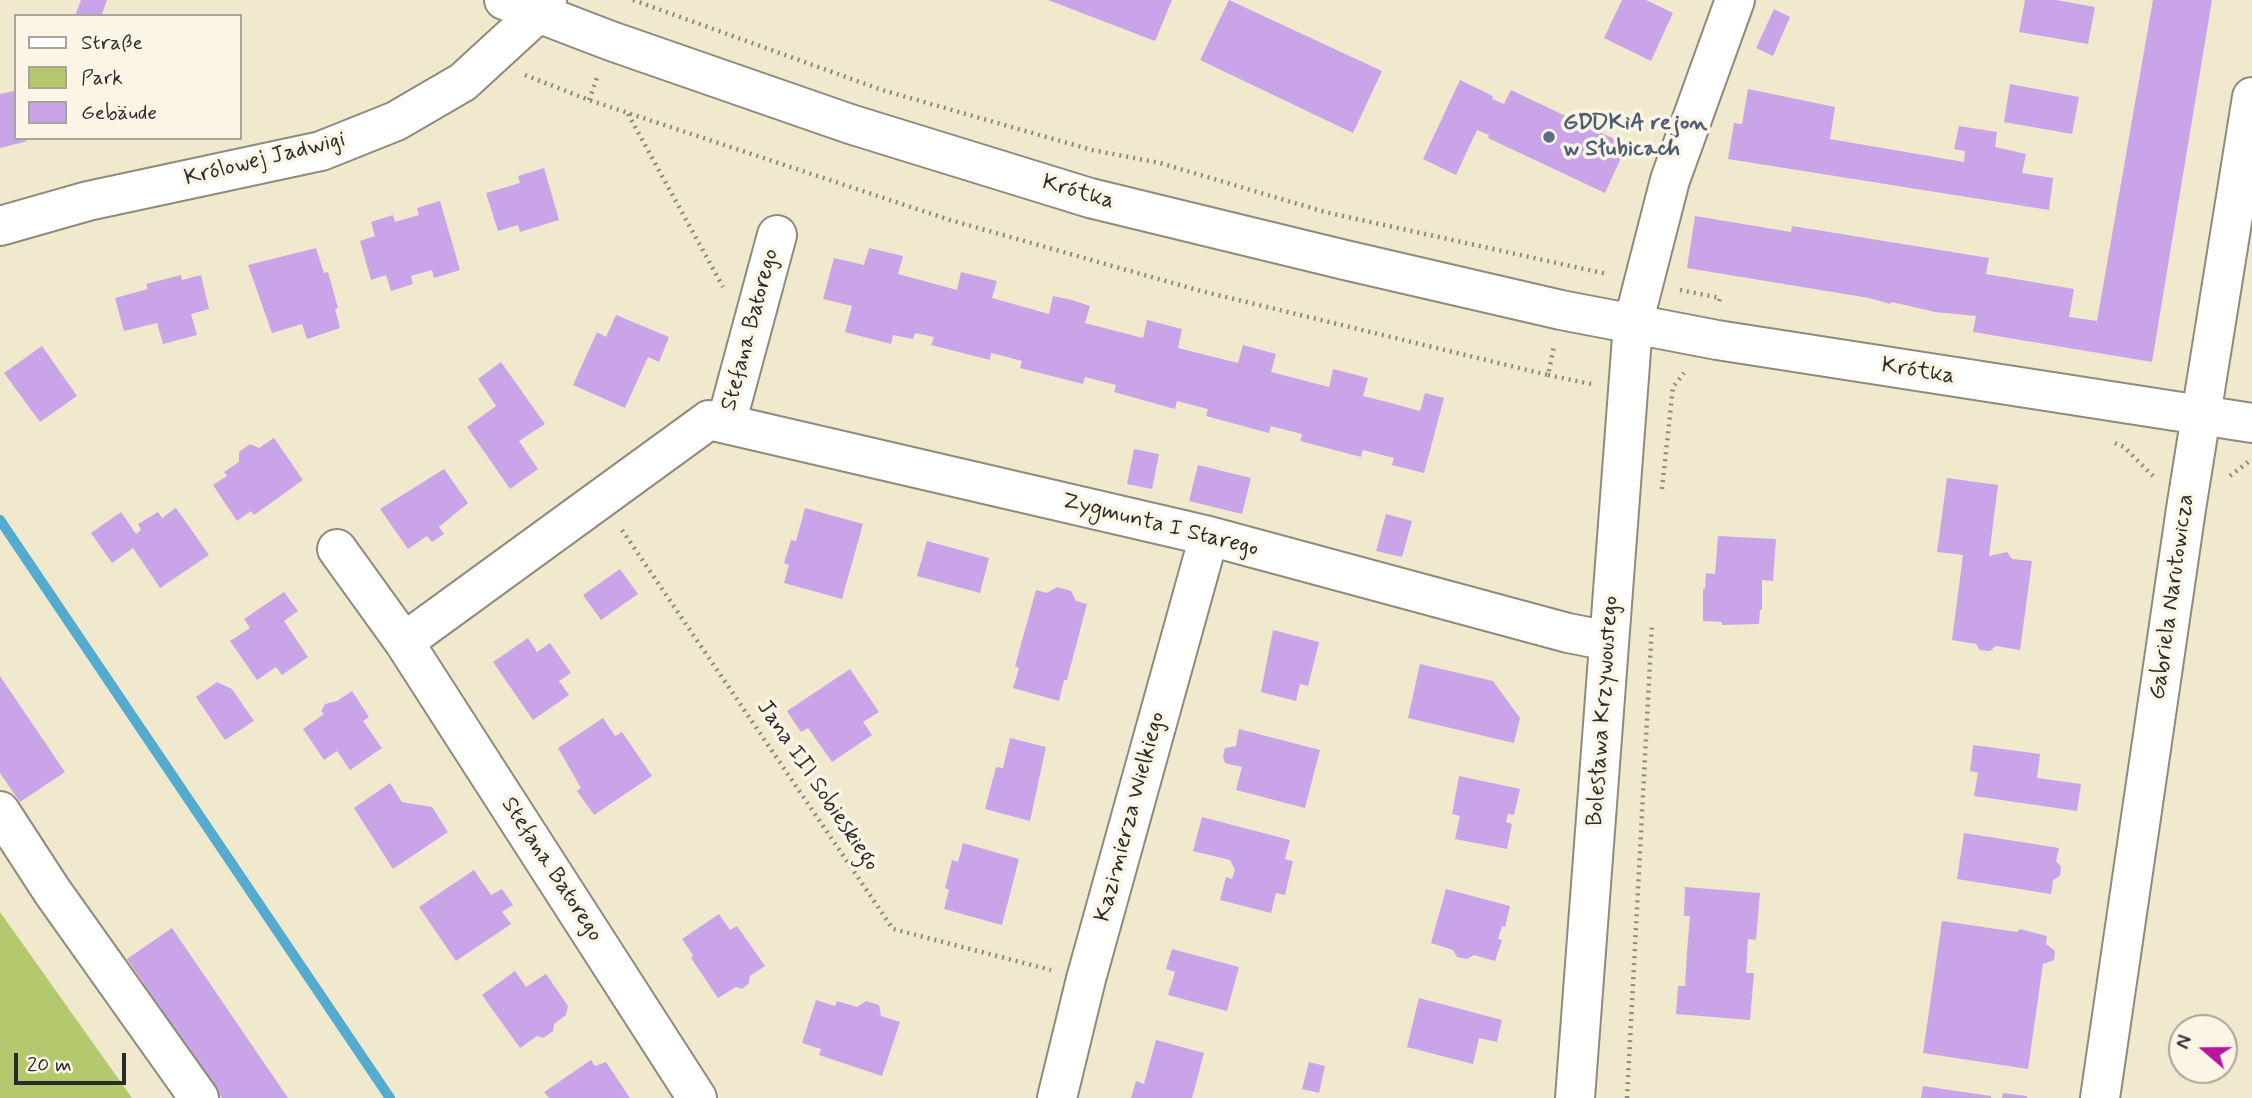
<!DOCTYPE html>
<html>
<head>
<meta charset="utf-8">
<style>
  body { margin:0 }
  #map { position:relative; width:2252px; height:1098px; overflow:hidden; background:#f1e9ce; font-family:Mynerve,sans-serif }
  canvas { display:block }
  .legend { position:absolute; left:14px; top:14px; width:228px; height:126px; box-sizing:border-box; background:#fcf5e5; border:2px solid #a8a49b; margin:0; padding:9px 12px; list-style:none; font-size:21px; color:#2b2b2b }
  .legend li { display:flex; align-items:center; gap:14px; height:35px }
  .legend b { width:35px; border:2px solid #a8a49b }
  .north { position:absolute; left:2168px; top:1014px; width:70px; height:70px; box-sizing:border-box; background:#fcf5e5; border:2px solid #a8a49b; border-radius:50%; rotate:290deg; font-size:19px; font-weight:700; line-height:28px; text-align:center; color:#2b2b2b }
  .north::after { content:''; display:block; margin:auto; width:24px; height:32px; background:#b5179e; clip-path:polygon(50% 0,100% 100%,50% 72%,0 100%) }
  .scale { position:absolute; left:14px; top:1053px; width:112px; height:32px; box-sizing:border-box; border:4px solid #2b2b2b; border-top:0; padding-left:9px; font-size:21px; line-height:24px; white-space:nowrap; color:#2b2b2b; -webkit-text-stroke:5px #fcf5e5; paint-order:stroke }
</style>
</head>
<body>
<div id="map">
<canvas width="2252" height="1098"></canvas>
<ul class="legend">
<li><b style="height:9px;background:#fff"></b>Straße</li>
<li><b style="height:19px;background:#b4c96d"></b>Park</li>
<li><b style="height:19px;background:#caa4e8"></b>Gebäude</li>
</ul>
<div class="north">N</div>
<div class="scale">20 m</div>
</div>
<script>
const ctx = document.querySelector('canvas').getContext('2d');
ctx.lineJoin = 'round';
function fillPath(path, color) {
  ctx.fillStyle = color;
  ctx.fill(path, 'evenodd');
}
function toPath(rows) {
  const path = new Path2D();
  for (const r of rows) {
    path.moveTo(r[0], r[1]);
    for (let i = 2; i < r.length; i += 2) path.lineTo(r[i], r[i + 1]);
  }
  return path;
}
function stroke(path, color, width, dash) {
  ctx.strokeStyle = color;
  ctx.lineWidth = width;
  ctx.lineCap = dash ? 'butt' : 'round';
  ctx.setLineDash(dash || []);
  ctx.stroke(path);
}
function label(font, color, halo, rows, align = 'center') {
  ctx.font = font + ' Mynerve,sans-serif';
  ctx.lineWidth = 7;
  ctx.setLineDash([]);
  ctx.textBaseline = 'middle';
  ctx.strokeStyle = halo;
  ctx.fillStyle = color;
  for (const [text, x, y, turn = 0] of rows) {
    ctx.save();
    ctx.translate(x, y);
    ctx.rotate((+turn || 0) * Math.PI / 180);
    ctx.textAlign = isNaN(turn) ? turn : align;
    if (halo) ctx.strokeText(text, 0, 0);
    ctx.fillText(text, 0, 0);
    ctx.restore();
  }
}
fillPath(toPath([
  [0,912,132,1098,0,1098]
]), '#b4c96d');
stroke(toPath([
  [0,520,390,1098]
]), '#53abd0', 10);
fillPath(toPath([
  [81,0,107,0,101,16,75,16],
  [1048,0,1172,0,1155,41],
  [1229,0,1382,71,1353,133,1200,60],
  [1622,0,1646,0,1673,13,1651,61,1604,38],
  [2025,0,2056,0,2095,7,2088,44,2019,32],
  [2153,0,2212,0,2152,362,1973,332,1976,316,1935,312,1892,302,1890,304,1869,298,1687,268,1695,216,1791,232,1792,226,1989,258,1986,274,2074,289,2069,317,2097,321],
  [1774,9,1790,17,1773,56,1756,48],
  [1460,80,1493,96,1492,99,1504,104,1511,90,1627,145,1605,193,1488,138,1489,135,1477,130,1456,175,1423,159],
  [2010,84,2079,97,2072,134,2004,122],
  [1748,89,1835,107,1830,139,1964,162,1965,151,1954,149,1959,126,1997,132,1995,147,2026,154,2022,173,2053,178,2049,210,1728,159,1734,123,1742,124],
  [14,91,16,138,28,141,0,148,0,94],
  [544,168,559,220,520,232,518,225,498,231,486,193,520,183,518,176],
  [440,201,460,270,434,278,432,270,411,276,413,284,391,291,386,275,371,280,360,241,375,236,371,222,393,215,395,222,419,215,417,208],
  [316,248,324,273,328,272,338,308,335,309,340,328,307,339,302,324,272,333,248,265],
  [869,248,903,256,898,274,957,290,961,272,997,281,992,298,1049,314,1053,296,1072,300,1090,306,1085,323,1143,338,1147,320,1182,329,1178,348,1238,363,1243,345,1276,354,1271,372,1329,387,1333,369,1368,378,1363,396,1391,403,1420,411,1425,393,1444,398,1424,473,1392,465,1394,458,1363,450,1361,457,1300,441,1302,434,1286,430,1271,426,1269,433,1206,416,1208,409,1177,401,1175,409,1114,392,1116,385,1085,377,1083,384,1020,368,1022,361,1007,357,991,353,990,360,931,345,934,337,915,333,913,339,893,335,891,344,845,332,852,306,823,299,834,258,864,265],
  [181,275,182,280,201,275,209,309,191,314,197,335,163,344,157,323,124,331,115,298,148,289,146,284],
  [616,315,669,337,659,362,648,357,625,408,573,385,597,332,606,337],
  [42,346,77,396,40,422,4,373],
  [501,362,545,424,519,441,538,469,510,489,467,427,496,406,478,379],
  [274,438,303,480,254,515,251,511,237,521,213,485,227,476,224,472,239,462,239,452,250,444,259,448],
  [1134,449,1159,454,1152,489,1127,484],
  [1198,465,1251,478,1242,514,1189,501],
  [444,469,468,503,439,527,444,534,432,542,427,536,408,549,380,509],
  [1947,478,1998,485,1989,556,2007,552,2012,559,2032,561,2020,650,1996,646,1990,651,1980,650,1976,644,1952,640,1963,555,1937,552],
  [176,508,209,555,160,588,133,548,112,563,91,533,121,512,136,534,141,530,138,524,158,512,162,518],
  [805,508,863,524,842,599,784,583,789,565,784,563,791,540,796,541],
  [1386,514,1412,521,1402,557,1376,551],
  [1718,536,1776,539,1773,581,1762,580,1762,610,1760,610,1759,624,1722,625,1722,622,1703,621,1703,589,1705,589,1706,573,1715,574],
  [927,541,989,558,980,593,917,576],
  [620,569,638,594,601,620,583,595],
  [1057,587,1071,591,1076,601,1087,604,1067,680,1064,680,1059,701,1013,688,1019,668,1015,666,1036,590,1047,593],
  [284,592,298,611,284,621,308,657,282,675,276,667,257,680,230,641,250,628,244,619],
  [1273,630,1319,642,1308,686,1300,684,1296,701,1261,692],
  [528,638,537,652,550,643,571,673,559,681,569,695,533,720,493,662],
  [1420,664,1493,681,1520,718,1514,743,1408,718],
  [850,669,879,712,863,722,872,735,832,762,808,728,801,732,787,711],
  [0,676,65,772,20,802,0,773],
  [217,682,232,689,254,721,225,740,196,697],
  [352,691,369,717,363,721,382,748,350,770,337,751,324,760,303,729,324,714,321,711,325,704,337,701],
  [603,718,615,736,622,732,652,776,594,815,577,791,581,788,558,748],
  [1239,729,1320,750,1305,808,1236,790,1242,767,1225,763,1223,757,1225,748,1236,746],
  [1010,738,1046,747,1030,821,985,809,996,767,1003,768],
  [1973,745,2040,754,2037,778,2081,784,2077,811,1974,796,1978,773,1970,771],
  [1459,776,1520,789,1514,815,1508,814,1506,822,1512,824,1507,849,1455,839,1460,816,1452,814],
  [390,783,402,802,432,807,448,832,393,869,354,808],
  [1202,817,1290,840,1285,859,1293,861,1285,895,1276,893,1271,913,1220,900,1226,877,1232,879,1235,870,1230,860,1193,851],
  [1964,833,2059,848,2056,861,2061,867,2060,876,2053,880,2051,894,1957,879],
  [963,843,1019,859,1002,925,944,909,949,890,945,888,952,860,958,862],
  [474,870,491,895,502,889,513,905,502,912,511,924,456,961,419,907],
  [1685,887,1760,893,1756,940,1748,939,1746,973,1754,973,1750,1020,1676,1014,1678,986,1685,986,1687,951,1690,916,1684,916],
  [1446,889,1510,906,1505,927,1502,926,1498,939,1502,940,1495,961,1474,955,1467,959,1457,957,1453,950,1431,943],
  [719,914,730,930,737,926,765,966,750,976,749,983,742,989,736,987,718,998,691,958,693,955,682,939],
  [1942,921,2017,932,2020,929,2047,936,2046,944,2055,951,2054,960,2043,964,2028,1069,1923,1053],
  [172,928,288,1098,222,1098,127,959],
  [1172,949,1239,967,1227,1011,1168,995,1175,972,1166,969],
  [515,971,526,987,546,974,568,1006,566,1015,554,1024,553,1031,543,1038,537,1036,520,1048,482,995],
  [1419,998,1502,1020,1497,1042,1479,1038,1473,1064,1407,1047],
  [816,1000,835,1006,837,1001,857,1007,866,1001,879,1005,881,1016,900,1022,882,1076,819,1055,821,1049,802,1043],
  [1156,1040,1204,1053,1192,1098,1131,1098,1136,1081,1144,1084],
  [591,1060,595,1066,606,1062,630,1098,549,1098,544,1092],
  [1309,1062,1325,1066,1319,1093,1302,1089],
  [1923,1086,1991,1096,1991,1098,1921,1098],
  [2003,1093,2027,1096,2027,1098,2002,1098]
]), '#caa4e8');
const minor = toPath([
  [504,0,611,41,850,124,1090,198,1345,260,1561,310,1717,340,2252,423],
  [0,226,88,201,321,151,396,121,463,82,537,14,547,0],
  [726,424,777,235],
  [337,549,404,642,697,1098],
  [404,642,709,420,1209,536,1568,633,1609,641],
  [0,811,52,891,199,1098],
  [1057,1098,1086,979,1209,536],
  [1575,1098,1633,324,1670,180,1735,0],
  [2100,1098,2186,509,2252,97]
]);
stroke(minor, '#8e8a7c', 42);
stroke(toPath([
  [633,0,882,90,1092,150,1160,163,1325,212,1607,274],
  [525,75,589,100,950,220,1201,291,1548,375,1554,346],
  [589,100,598,75],
  [628,114,723,287],
  [1680,290,1720,298,1719,301],
  [1548,375,1591,384],
  [2115,443,2124,447,2153,476],
  [2230,476,2248,462],
  [1662,489,1673,387,1684,373],
  [622,530,893,929,1051,970],
  [1627,1098,1652,624]
]), '#8e8a7c', 4.5, [2, 5]);
stroke(minor, '#fff', 38);
for (const [x, y, r, color] of [
  [1549,137,7,"#5c6f8a"]
]) {
  const dot = new Path2D();
  dot.arc(x, y, r, 0, 2 * Math.PI);
  ctx.fillStyle = color;
  ctx.fill(dot);
  stroke(dot, '#fcf5e5', 2.5);
}
label('bold 23px', '#4e5e75', '#fcf5e5', [
  ["GDDKiA rejon",1563,124],
  ["w Słubicach",1563,150]
], 'left');
label('23px', '#2b2b2b', '#fcf5e5', [
  ["Królowej Jadwigi",265,160,-14],
  ["Krótka",1078,193,16],
  ["Stefana Batorego",751,330,-75],
  ["Krótka",1918,372,9],
  ["Zygmunta I Starego",1160,526,14],
  ["Gabriela Narutowicza",2173,597,-82],
  ["Bolesława Krzywoustego",1604,711,-86],
  ["Jana III Sobieskiego",817,786,56],
  ["Kazimierza Wielkiego",1131,817,-75],
  ["Stefana Batorego",551,870,57]
]);
</script>
</body>
</html>
